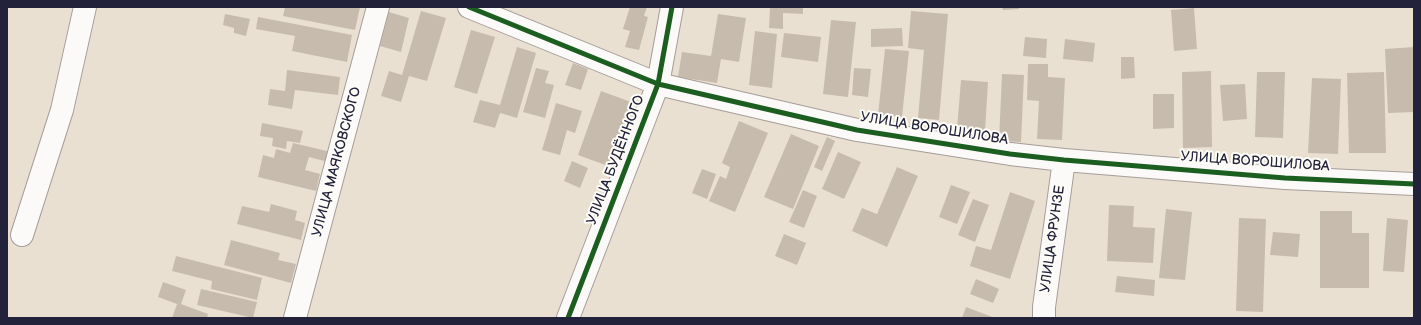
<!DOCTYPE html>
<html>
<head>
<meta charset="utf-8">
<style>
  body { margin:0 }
  #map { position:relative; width:1421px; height:325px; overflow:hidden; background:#eae0d2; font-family:"Balsamiq Sans",sans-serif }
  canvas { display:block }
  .frame { position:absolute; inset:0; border:8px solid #22223b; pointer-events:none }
</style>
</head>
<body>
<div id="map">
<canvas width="1421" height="325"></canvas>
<div class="frame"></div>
</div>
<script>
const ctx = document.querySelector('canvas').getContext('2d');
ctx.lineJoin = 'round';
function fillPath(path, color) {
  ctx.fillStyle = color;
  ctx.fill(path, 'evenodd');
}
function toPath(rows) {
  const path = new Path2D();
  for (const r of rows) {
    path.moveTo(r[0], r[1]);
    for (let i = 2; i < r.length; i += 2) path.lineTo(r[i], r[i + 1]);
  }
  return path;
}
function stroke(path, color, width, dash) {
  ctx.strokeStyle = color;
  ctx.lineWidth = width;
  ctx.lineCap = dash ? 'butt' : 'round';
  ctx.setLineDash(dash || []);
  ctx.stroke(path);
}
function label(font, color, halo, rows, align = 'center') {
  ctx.font = font + ' "Balsamiq Sans",sans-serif';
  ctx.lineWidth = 4;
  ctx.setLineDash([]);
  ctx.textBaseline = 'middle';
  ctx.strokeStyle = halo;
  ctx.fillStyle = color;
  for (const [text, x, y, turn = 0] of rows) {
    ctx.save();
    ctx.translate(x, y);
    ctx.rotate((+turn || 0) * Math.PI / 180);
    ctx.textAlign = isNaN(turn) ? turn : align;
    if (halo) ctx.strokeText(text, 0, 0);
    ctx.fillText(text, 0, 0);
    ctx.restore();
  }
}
fillPath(toPath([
  [285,7,360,7,355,30,283,16],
  [630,7,647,7,644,16,648,17,639,50,625,47,630,31,623,29],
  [770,7,803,7,803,14,783,13,783,29,769,28],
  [1002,7,1019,7,1019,9,1003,10],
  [1194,8,1197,49,1174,51,1171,10],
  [421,11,446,18,427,81,409,76,401,102,381,96,389,71,402,75],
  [911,11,948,14,939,120,918,118,924,50,908,48],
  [389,12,409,18,401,52,380,46],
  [225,14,250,19,246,36,234,33,234,28,223,25],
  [718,14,746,18,739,62,721,59,717,83,678,77,682,52,711,56],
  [258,17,352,35,347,62,292,51,295,36,256,29],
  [831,20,856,22,848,97,823,94],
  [902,28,903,46,871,47,871,29],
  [471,30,495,37,477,94,454,87],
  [755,31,777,34,772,88,749,85],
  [784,33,821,37,818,62,781,57],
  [1025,37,1047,39,1046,58,1023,56],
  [1065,39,1095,43,1093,62,1063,59],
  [517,47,536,53,517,118,500,113,495,128,473,122,480,100,500,105],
  [1414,47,1414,112,1388,113,1385,49],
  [885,49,909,51,902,117,878,115],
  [1121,57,1134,57,1135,78,1121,79],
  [573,63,588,69,581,90,565,85],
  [1028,64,1048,64,1048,77,1065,78,1062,140,1037,139,1039,101,1027,100],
  [536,68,549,71,545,83,554,85,545,118,523,112],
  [854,68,871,69,868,97,852,95],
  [287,70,340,77,338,95,295,90,292,109,268,105,270,89,285,91],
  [1211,71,1212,147,1183,148,1182,72],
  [1257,72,1285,72,1283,138,1255,137],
  [1384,72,1386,153,1349,153,1347,73],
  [1002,74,1024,75,1021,142,999,141],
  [1312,78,1341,79,1338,154,1308,153],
  [961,80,988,82,985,131,957,129],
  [1245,84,1247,119,1223,121,1220,85],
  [601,91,631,102,608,166,578,155],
  [1153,94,1174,94,1174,128,1153,129],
  [556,103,582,111,575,133,567,130,560,155,542,150],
  [739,121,768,133,735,212,709,201,720,176,726,179,730,167,722,163],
  [262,123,303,131,300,143,287,141,286,149,272,146,273,138,260,136],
  [791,134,819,146,793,209,764,197],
  [827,137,835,141,822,171,814,167],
  [293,143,331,152,328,162,309,157,305,170,320,174,316,191,258,177,263,155,274,158,276,149,290,153],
  [838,152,861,162,844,199,822,189],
  [572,161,588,168,580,188,564,181],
  [897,167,918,176,887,247,852,231,862,208,877,214],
  [702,169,716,174,707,199,692,193],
  [951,185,970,192,957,224,939,217],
  [803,190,817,196,804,228,789,222],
  [1010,192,1035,201,1010,279,970,266,976,246,991,250],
  [973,199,989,205,975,242,958,235],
  [271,204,297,211,295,220,305,223,301,240,237,224,242,206,269,212],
  [1109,205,1134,206,1133,227,1155,228,1153,263,1107,261],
  [1166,209,1192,212,1185,280,1159,278],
  [1320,211,1352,211,1352,233,1369,233,1369,288,1320,288],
  [1239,218,1266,219,1263,312,1236,311],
  [1387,218,1408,220,1404,272,1383,271],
  [1273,232,1300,234,1298,257,1270,255],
  [784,234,806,243,797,265,775,256],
  [231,240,280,253,278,260,296,264,291,283,224,265],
  [176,256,262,278,257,300,211,289,212,281,172,271],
  [1117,276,1155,280,1154,296,1115,292],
  [976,279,999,289,993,303,970,294],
  [163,282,186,290,181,304,208,314,207,318,172,318,177,304,158,297],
  [201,289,257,302,253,318,197,305],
  [966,307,995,318,962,318]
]), '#c7bbad');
const minor = toPath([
  [469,7,658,84,857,130,1010,154,1064,160,1285,178,1414,184],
  [22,235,62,110,85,7],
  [295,318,378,7],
  [568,318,658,84,672,7],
  [1044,318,1044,307,1064,160]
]);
stroke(minor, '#a49d99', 24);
stroke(minor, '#fcfaf8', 22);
stroke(toPath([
  [469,7,658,84,857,130,1010,154,1064,160,1285,178,1414,184],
  [568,318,658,84,672,7]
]), '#1b5e20', 5);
label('14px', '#22223b', '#fdfcf7', [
  ["УЛИЦА ВОРОШИЛОВА",934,129,9],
  ["УЛИЦА БУДЁННОГО",616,160,-69],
  ["УЛИЦА МАЯКОВСКОГО",337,162,-75],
  ["УЛИЦА ВОРОШИЛОВА",1255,162,4],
  ["УЛИЦА ФРУНЗЕ",1053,239,-82]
]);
</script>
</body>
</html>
